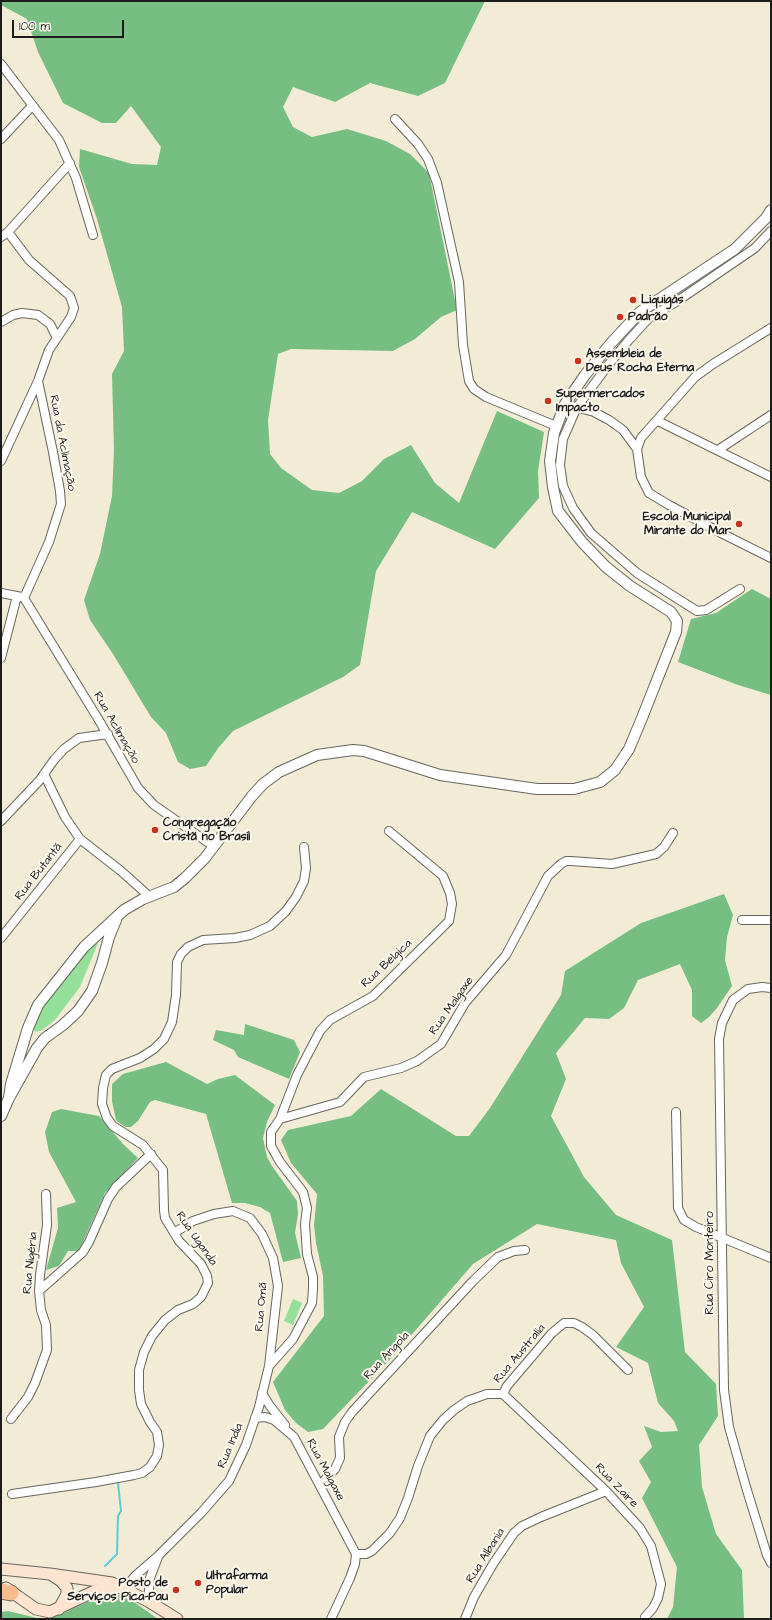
<!DOCTYPE html>
<html>
<head>
<meta charset="utf-8">
<style>
  body { margin:0 }
  #map { position:relative; width:772px; height:1620px; overflow:hidden; background:#f2ecd6; font-family:"Architects Daughter",sans-serif }
  canvas { display:block }
  .frame { position:absolute; inset:0; border:2px solid #1c1c1c; pointer-events:none }
  .scale { position:absolute; left:12px; top:20px; width:112px; height:18px; box-sizing:border-box; border:2px solid #1c1c1c; border-top:0; padding-left:5px; font-size:12px; line-height:14px; white-space:nowrap; color:#1c1c1c; -webkit-text-stroke:3px #fbf7ec; paint-order:stroke }
</style>
</head>
<body>
<div id="map">
<canvas width="772" height="1620"></canvas>
<div class="frame"></div>
<div class="scale">100 m</div>
</div>
<script>
const ctx = document.querySelector('canvas').getContext('2d');
ctx.lineJoin = 'round';
function fillPath(path, color) {
  ctx.fillStyle = color;
  ctx.fill(path, 'evenodd');
}
function toPath(rows) {
  const path = new Path2D();
  for (const r of rows) {
    path.moveTo(r[0], r[1]);
    for (let i = 2; i < r.length; i += 2) path.lineTo(r[i], r[i + 1]);
  }
  return path;
}
function stroke(path, color, width, dash) {
  ctx.strokeStyle = color;
  ctx.lineWidth = width;
  ctx.lineCap = dash ? 'butt' : 'round';
  ctx.setLineDash(dash || []);
  ctx.stroke(path);
}
function label(font, color, halo, rows, align = 'center') {
  ctx.font = font + ' "Architects Daughter",sans-serif';
  ctx.lineWidth = 4;
  ctx.setLineDash([]);
  ctx.textBaseline = 'middle';
  ctx.strokeStyle = halo;
  ctx.fillStyle = color;
  for (const [text, x, y, turn = 0] of rows) {
    ctx.save();
    ctx.translate(x, y);
    ctx.rotate((+turn || 0) * Math.PI / 180);
    ctx.textAlign = isNaN(turn) ? turn : align;
    if (halo) ctx.strokeText(text, 0, 0);
    ctx.fillText(text, 0, 0);
    ctx.restore();
  }
}
fillPath(toPath([
  [95,940,98,943,80,987,55,1020,42,1030,36,1032,33,1029,34,1025,45,1002],
  [293,1299,302,1303,293,1325,284,1321]
]), '#94df9a');
fillPath(toPath([
  [1,1,485,1,445,83,418,96,370,83,335,102,293,87,283,107,293,127,312,137,347,129,386,141,410,154,429,173,457,310,441,317,415,339,393,351,291,349,278,354,268,420,270,454,281,468,312,490,339,493,362,481,384,459,411,445,435,483,459,503,497,411,544,432,538,471,539,498,495,549,412,512,376,571,360,665,343,677,233,731,219,747,206,766,190,769,178,762,166,733,151,717,113,654,90,620,84,600,100,554,112,496,114,450,112,374,124,351,122,307,97,219,79,167,80,149,132,164,157,165,161,147,131,106,116,123,102,123,63,103,38,52,27,19,1,5],
  [752,589,771,599,771,695,738,685,678,662,691,619,716,613],
  [724,894,733,915,727,937,725,960,732,986,717,1008,709,1017,701,1023,692,1016,692,990,680,964,638,980,624,1008,609,1019,585,1018,556,1053,566,1079,551,1116,584,1177,616,1215,672,1240,685,1352,716,1384,718,1416,699,1445,702,1487,716,1534,742,1570,744,1619,667,1619,673,1607,677,1567,642,1498,651,1482,639,1461,652,1447,644,1426,661,1432,678,1431,674,1421,658,1403,648,1363,616,1347,644,1307,621,1263,616,1240,537,1224,473,1264,395,1354,323,1429,308,1432,296,1423,285,1410,273,1382,324,1316,323,1276,316,1243,314,1225,317,1194,291,1163,281,1140,288,1130,351,1116,381,1089,456,1136,469,1136,490,1108,561,995,565,971,641,923],
  [245,1024,294,1040,300,1052,289,1079,238,1057,234,1050,213,1040,216,1030,244,1035],
  [166,1062,207,1084,218,1079,235,1075,275,1105,267,1122,263,1138,267,1157,272,1166,297,1201,298,1214,295,1233,301,1258,283,1262,270,1213,260,1207,245,1203,232,1203,206,1114,155,1100,150,1102,138,1121,131,1127,125,1127,116,1120,112,1101,112,1084,123,1074],
  [61,1109,99,1116,123,1144,138,1158,105,1193,79,1251,68,1251,59,1266,46,1270,58,1228,57,1208,76,1202,49,1152,45,1132,52,1112],
  [103,1595,124,1595,158,1619,50,1619],
  [8,1611,41,1619,1,1619,1,1612]
]), '#77be82');
stroke(toPath([
  [105,1566,117,1554,118,1516,121,1511,118,1483]
]), '#5fc8da', 2);
const minor = toPath([
  [1,64,59,140,76,178,93,235],
  [395,119,418,144,428,159,437,183,459,282,463,345,469,381,474,389,486,397,556,426],
  [1,139,32,106],
  [1,237,8,232,70,163],
  [1,322,13,315,22,313,38,315,50,324,57,338],
  [565,404,594,412,609,420,623,430,637,449,641,477,649,493,669,505,723,534,771,558],
  [658,421,771,477],
  [637,449,641,438,695,377,713,364,771,328],
  [718,450,771,415],
  [1,461,38,381,49,350,71,317,74,308,70,296,29,260,8,232],
  [740,589,706,610,697,611,637,573,591,533,573,508,563,486,560,465,563,439,577,407,609,364,628,341,649,318,676,302,755,248,771,231],
  [1,593,22,597],
  [24,598,100,722,138,788,154,805,213,846],
  [24,598,49,542,61,504,60,491,53,452,38,381],
  [1,658,17,596],
  [44,774,65,817,80,839,121,871,150,897],
  [1,821,39,781,54,760,64,749,79,738,108,734],
  [742,920,771,920],
  [1,938,80,839],
  [771,988,762,987,748,989,733,1000,722,1023,719,1039,724,1390,729,1427,746,1487,767,1555,771,1563],
  [676,1112,678,1208,684,1220,696,1227,771,1258],
  [280,1119,297,1075,320,1031,330,1020,373,996,449,921,452,904,450,893,443,876,389,831],
  [39,1291,83,1252,89,1242,108,1199,116,1187,151,1154],
  [269,1366,293,1339,312,1303,313,1288,313,1277,307,1254,305,1224,307,1208,303,1192,280,1162,271,1146,271,1132,280,1119,340,1102,364,1077,401,1068,417,1061,441,1044,465,1003,506,955,548,876,561,864,566,861,571,861,612,864,656,854,664,847,673,833],
  [262,1393,270,1406,285,1425],
  [503,1394,606,1491,640,1528,651,1546,661,1584,658,1598,653,1608,645,1617],
  [255,1418,265,1417,274,1420,294,1437,356,1554],
  [11,1419,28,1397,35,1383,47,1350,46,1325,41,1310,39,1291,40,1275,47,1225,46,1194],
  [320,1485,335,1469,340,1458,339,1437,345,1422,352,1412,473,1281,498,1257,514,1251,525,1250],
  [12,1494,96,1482,134,1475,142,1473,150,1467,157,1456,159,1445,157,1432,150,1422,141,1404,139,1390,139,1370,144,1352,152,1336,165,1320,178,1310,193,1304,201,1297,208,1283,207,1276,201,1264,179,1241,165,1218,164,1210,163,1170,143,1145,113,1126,107,1118,102,1104,103,1088,106,1075,112,1069,140,1058,154,1049,164,1039,172,1022,176,995,177,962,181,954,188,947,203,940,235,938,250,935,270,926,286,911,296,897,304,881,306,868,304,847],
  [356,1554,366,1554,372,1551,390,1533,400,1518,408,1498,418,1466,430,1436,443,1420,454,1410,467,1401,487,1394,503,1394,507,1386,552,1333,564,1323,574,1323,582,1327,593,1335,628,1370],
  [124,1589,135,1576,158,1556,201,1513,229,1481,246,1445,259,1407,269,1366,278,1286,273,1258,262,1234,250,1218,233,1211,214,1214,193,1221,174,1233],
  [148,1601,150,1578,158,1557],
  [331,1619,350,1578,355,1564,356,1554],
  [465,1619,474,1597,493,1564,514,1533,522,1526,541,1517,606,1491]
]);
const tertiary = toPath([
  [9,1098,11,1084,28,1028,38,1005,84,947,124,910,143,899,174,887,185,878,205,858,252,796,263,784,279,772,317,755,353,750,364,751,440,775,537,789,574,789,600,782,615,770,629,749,642,718,676,632,677,621,671,612,630,586,606,567,582,542,558,511,553,487,550,461,554,433,565,404,585,375,612,342,640,312,735,249,766,218,771,210],
  [1,1116,9,1098,37,1048,45,1038,63,1025,78,1011,92,991,102,963,109,937,116,920]
]);
const secondary = toPath([
  [1,1569,50,1574,112,1583,148,1601,177,1619],
  [52,1575,61,1581,67,1588,67,1594,59,1609],
  [6,1588,36,1609,50,1612,97,1590,117,1588]
]);
const motorway = toPath([
  [1,1591,11,1593]
]);
stroke(minor, '#67655d', 10);
stroke(tertiary, '#67655d', 12);
stroke(secondary, '#67655d', 13);
stroke(motorway, '#67655d', 17);
stroke(minor, '#fff', 8);
stroke(tertiary, '#fff', 10);
stroke(secondary, '#fde4d1', 11);
stroke(motorway, '#fbbb8c', 15);
for (const [x, y, r, color] of [
  [633,300,4,"#c8321e"],
  [620,317,4,"#c8321e"],
  [578,361,4,"#c8321e"],
  [548,401,4,"#c8321e"],
  [739,524,4,"#c8321e"],
  [155,830,4,"#c8321e"],
  [198,1583,4,"#c8321e"],
  [176,1590,4,"#c8321e"]
]) {
  const dot = new Path2D();
  dot.arc(x, y, r, 0, 2 * Math.PI);
  ctx.fillStyle = color;
  ctx.fill(dot);
  stroke(dot, '#fbf7ec', 1.5);
}
label('bold 12px', '#1c1c1c', '#fbf7ec', [
  ["Liquigás",641,300],
  ["Padrão",628,317],
  ["Assembleia de",586,354],
  ["Deus Rocha Eterna",586,368],
  ["Supermercados",556,394],
  ["Impacto",556,408],
  ["Escola Municipal",731,517,"right"],
  ["Mirante do Mar",731,531,"right"],
  ["Congregação",163,823],
  ["Cristã no Brasil",163,837],
  ["Ultrafarma",206,1576],
  ["Popular",206,1590],
  ["Posto de",168,1583,"right"],
  ["Serviços Pica-Pau",168,1597,"right"]
], 'left');
label('12px', '#1c1c1c', '#fbf7ec', [
  ["Rua da Aclimação",62,443,79],
  ["Rua Aclimação",116,728,60],
  ["Rua Butantã",39,872,-52],
  ["Rua Bélgica",387,964,-43],
  ["Rua Malgaxe",452,1006,-55],
  ["Rua Uganda",196,1239,55],
  ["Rua Nigéria",31,1263,-84],
  ["Rua Ciro Monteiro",710,1263,-90],
  ["Rua Omã",262,1307,-85],
  ["Rua Australia",520,1354,-50],
  ["Rua Angola",387,1356,-47],
  ["Rua India",231,1446,-67],
  ["Rua Malgaxe",325,1470,62],
  ["Rua Zaire",616,1486,46],
  ["Rua Albania",486,1556,-58]
]);
</script>
</body>
</html>
